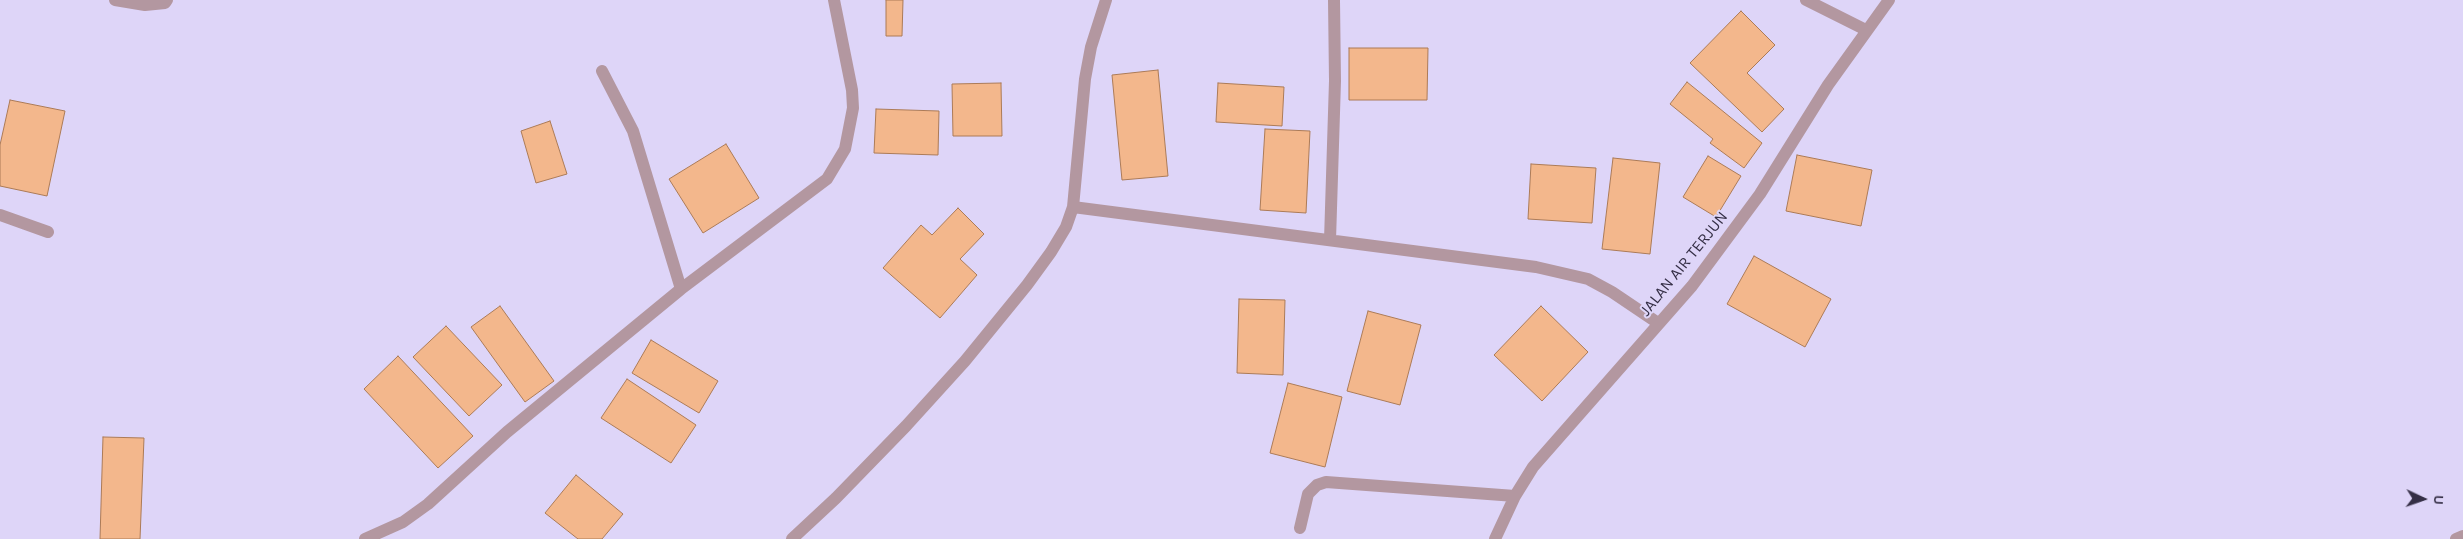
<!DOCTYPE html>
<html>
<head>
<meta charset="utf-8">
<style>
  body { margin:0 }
  #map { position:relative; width:2463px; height:539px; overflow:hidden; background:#ded5f8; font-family:Karla,sans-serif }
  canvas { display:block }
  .north { position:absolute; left:2398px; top:474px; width:50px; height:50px; -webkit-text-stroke:4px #ded5f8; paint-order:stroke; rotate:93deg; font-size:14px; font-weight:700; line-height:20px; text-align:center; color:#352f46 }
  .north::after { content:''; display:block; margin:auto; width:18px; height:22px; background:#352f46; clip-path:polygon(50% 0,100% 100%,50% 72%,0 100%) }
</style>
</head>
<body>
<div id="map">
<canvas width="2463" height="539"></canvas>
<div class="north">U</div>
</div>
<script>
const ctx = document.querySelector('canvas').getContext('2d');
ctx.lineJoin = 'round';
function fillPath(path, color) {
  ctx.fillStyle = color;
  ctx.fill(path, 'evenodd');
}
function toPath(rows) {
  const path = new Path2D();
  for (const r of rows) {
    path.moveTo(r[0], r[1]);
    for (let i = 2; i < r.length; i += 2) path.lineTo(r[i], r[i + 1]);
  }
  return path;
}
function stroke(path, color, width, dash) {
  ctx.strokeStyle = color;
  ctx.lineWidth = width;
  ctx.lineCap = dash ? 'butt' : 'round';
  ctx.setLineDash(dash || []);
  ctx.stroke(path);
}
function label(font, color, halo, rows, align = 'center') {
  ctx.font = font + ' Karla,sans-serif';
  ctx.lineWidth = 4;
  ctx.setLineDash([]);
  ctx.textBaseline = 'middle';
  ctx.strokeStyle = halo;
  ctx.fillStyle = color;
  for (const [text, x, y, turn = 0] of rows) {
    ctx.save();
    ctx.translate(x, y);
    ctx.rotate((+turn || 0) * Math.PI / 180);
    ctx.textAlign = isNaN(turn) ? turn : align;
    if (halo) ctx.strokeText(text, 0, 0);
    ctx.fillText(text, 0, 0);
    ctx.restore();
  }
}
const building = toPath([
  [886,0,903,0,902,36,886,36,886,0],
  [1741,11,1775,45,1747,73,1784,109,1762,132,1690,63,1741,11],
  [1349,48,1428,48,1427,100,1349,100,1349,48],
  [1158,70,1168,176,1122,180,1112,75,1158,70],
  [1687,82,1762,143,1744,168,1710,143,1713,139,1670,104,1687,82],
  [1001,83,1002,136,953,136,952,84,1001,83],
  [1218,83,1284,87,1282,126,1216,122,1218,83],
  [10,100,65,111,47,196,0,186,0,145,10,100],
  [876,109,939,111,938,155,874,153,876,109],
  [550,121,567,174,536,183,521,131,550,121],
  [1265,129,1310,131,1306,213,1260,210,1265,129],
  [726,144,759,198,703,233,669,179,726,144],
  [1797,155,1872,170,1861,226,1786,211,1797,155],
  [1708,156,1741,176,1716,217,1683,197,1708,156],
  [1613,158,1660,163,1650,254,1602,249,1613,158],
  [1531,164,1596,168,1592,223,1528,219,1531,164],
  [958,208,984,234,960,259,977,275,940,318,883,268,921,225,932,235,958,208],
  [1754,256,1831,299,1805,347,1727,304,1754,256],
  [1239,299,1285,300,1283,375,1237,373,1239,299],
  [500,306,554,381,525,402,471,327,500,306],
  [1541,306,1588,352,1542,401,1494,355,1541,306],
  [1368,311,1421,325,1400,405,1347,391,1368,311],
  [446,326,502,385,469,416,413,357,446,326],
  [651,340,718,381,699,413,632,373,651,340],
  [398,356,473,436,438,468,364,389,398,356],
  [627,379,696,425,671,463,601,418,627,379],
  [1288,383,1342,397,1325,467,1270,453,1288,383],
  [103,437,144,438,140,539,100,539,103,437],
  [576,475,623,514,602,539,578,539,545,513,576,475]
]);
fillPath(building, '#f3b78c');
stroke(building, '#ac7b57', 1);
stroke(toPath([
  [115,0,145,5,165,3,167,0],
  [1806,0,1866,30],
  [602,71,633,131,681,289],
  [1073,207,1536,267,1588,279,1612,292,1658,323],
  [0,215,48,232],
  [1330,240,1335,81,1334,0],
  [1300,528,1308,494,1317,485,1326,482,1515,496],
  [365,539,403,522,428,504,507,432,681,289,827,179,845,149,853,108,852,90,834,0],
  [792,539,836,498,906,426,965,361,1027,285,1051,252,1066,227,1073,207,1085,79,1091,47,1106,0],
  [1495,539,1515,496,1533,467,1692,286,1760,194,1828,85,1889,0],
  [2456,539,2463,536]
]), '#b397a0', 12);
label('16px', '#352f46', '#ded5f8', [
  ["JALAN AIR TERJUN",1684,264,-51]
]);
</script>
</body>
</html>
